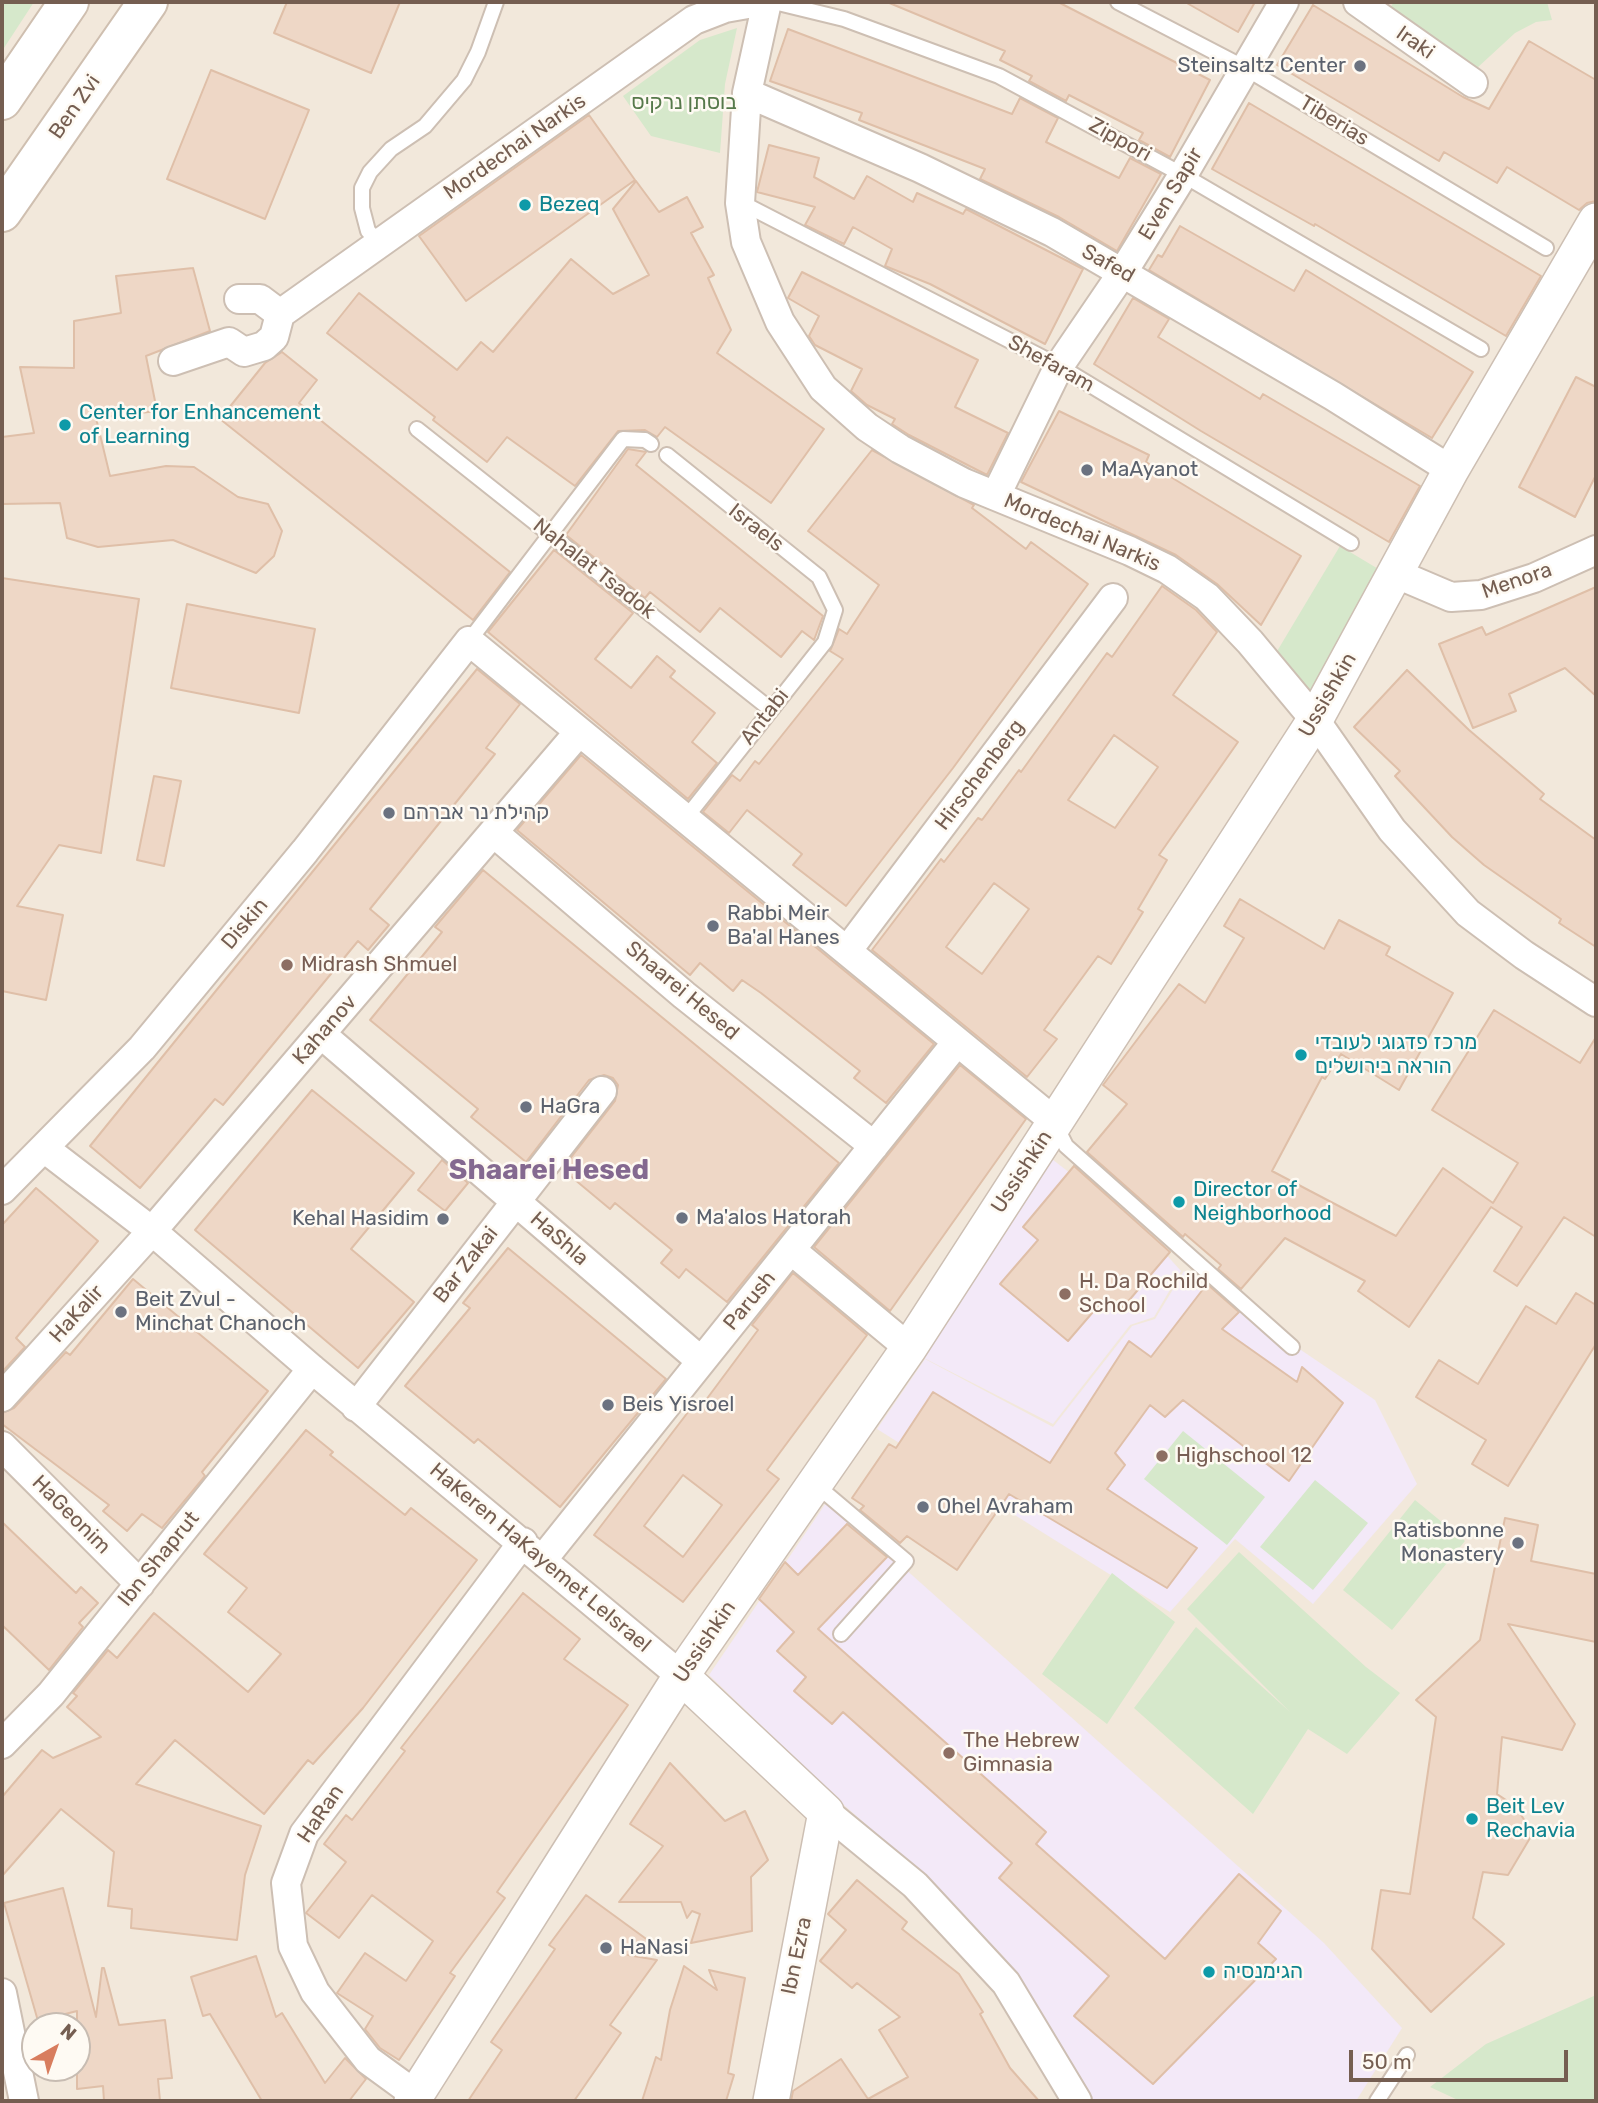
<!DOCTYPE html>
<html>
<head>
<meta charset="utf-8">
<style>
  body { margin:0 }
  #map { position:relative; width:1598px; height:2103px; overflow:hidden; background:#fbf6ec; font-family:Rubik,sans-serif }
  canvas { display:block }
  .frame { position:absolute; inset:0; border:4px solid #755e51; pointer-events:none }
  .north { position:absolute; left:21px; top:2012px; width:70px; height:70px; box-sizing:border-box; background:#fefaf3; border:2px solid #c7bcb2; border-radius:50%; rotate:40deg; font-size:19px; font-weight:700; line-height:28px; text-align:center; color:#755e51 }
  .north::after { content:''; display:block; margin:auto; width:24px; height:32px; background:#d87d5e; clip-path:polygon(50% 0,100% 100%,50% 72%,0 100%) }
  .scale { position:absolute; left:1349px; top:2050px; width:219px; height:32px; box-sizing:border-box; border:4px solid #755e51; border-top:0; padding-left:9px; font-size:21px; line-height:24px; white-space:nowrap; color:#755e51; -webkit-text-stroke:5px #fefaf3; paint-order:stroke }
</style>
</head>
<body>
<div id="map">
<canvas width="1598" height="2103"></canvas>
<div class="frame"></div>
<div class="north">N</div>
<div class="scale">50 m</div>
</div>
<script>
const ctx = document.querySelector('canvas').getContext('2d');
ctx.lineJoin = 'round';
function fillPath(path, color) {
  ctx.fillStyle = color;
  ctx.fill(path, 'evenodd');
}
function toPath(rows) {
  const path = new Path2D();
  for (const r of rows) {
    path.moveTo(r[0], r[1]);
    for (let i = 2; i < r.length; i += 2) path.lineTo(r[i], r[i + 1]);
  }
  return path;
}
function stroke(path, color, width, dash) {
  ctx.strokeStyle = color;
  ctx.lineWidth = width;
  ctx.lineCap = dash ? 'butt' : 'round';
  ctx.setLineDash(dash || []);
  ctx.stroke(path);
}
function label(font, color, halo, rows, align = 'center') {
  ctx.font = font + ' Rubik,Heebo,sans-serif';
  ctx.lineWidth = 5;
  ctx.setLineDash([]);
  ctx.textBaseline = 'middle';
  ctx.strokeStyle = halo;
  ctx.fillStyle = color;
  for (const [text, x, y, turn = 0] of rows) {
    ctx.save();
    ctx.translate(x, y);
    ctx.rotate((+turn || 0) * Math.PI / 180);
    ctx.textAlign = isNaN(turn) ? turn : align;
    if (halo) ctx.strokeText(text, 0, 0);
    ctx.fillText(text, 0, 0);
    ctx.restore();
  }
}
fillPath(toPath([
  [2,2,1596,2,1596,2101,2,2101],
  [35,2026,77,2026,77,2068,35,2068]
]), '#f2e8db');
fillPath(toPath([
  [1048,1156,1145,1231,1181,1271,1154,1317,1130,1325,1053,1424,924,1358],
  [1184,1271,1375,1400,1417,1484,1313,1604,1235,1539,1170,1612,877,1429,925,1359,1053,1427,1132,1326,1155,1319],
  [828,1500,1324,1943,1402,2028,1356,2101,1089,2101,1045,2021,1003,1956,934,1884,845,1806,709,1675]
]), '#f3e9f8');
fillPath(toPath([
  [2,2,34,2,2,51],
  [1394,2,1547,2,1552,20,1536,22,1515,33,1477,68,1460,71,1385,15],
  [737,28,725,84,720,153,651,136,623,96,700,40],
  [1340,546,1390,576,1306,701,1273,658],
  [1183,1431,1265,1497,1227,1545,1144,1479],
  [1315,1480,1368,1523,1313,1590,1260,1547],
  [1415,1500,1465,1541,1392,1630,1343,1590],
  [1239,1552,1366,1667,1400,1693,1347,1754,1308,1729,1253,1814,1134,1708,1196,1627,1290,1712,1187,1609],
  [1112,1573,1175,1622,1107,1724,1042,1674],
  [1596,1995,1596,2101,1460,2101,1430,2087,1486,2044]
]), '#d6e8cb');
const building = toPath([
  [287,2,400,2,371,73,274,33,287,2],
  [887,2,1058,2,1210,80,1170,157,1139,140,1143,133,1069,95,1066,101,1029,81,1032,76,1000,60,1005,51,887,2],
  [1185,2,1255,2,1238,32,1185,2],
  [1313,5,1463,97,1489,109,1529,41,1596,80,1596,201,1587,203,1579,210,1507,167,1497,183,1444,152,1439,161,1277,65,1313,5],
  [788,29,1012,114,1020,98,1058,118,1046,142,1119,178,1130,158,1161,174,1117,251,1059,217,980,179,985,169,859,120,862,113,770,81,788,29],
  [211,70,309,110,265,219,167,179,211,70],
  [1249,103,1541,276,1506,336,1315,224,1314,226,1212,169,1249,103],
  [589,115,635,180,466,301,419,236,589,115],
  [769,145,819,158,814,177,854,199,867,176,913,202,917,193,963,214,966,209,1083,269,1045,344,930,284,885,266,892,249,853,227,844,244,805,225,815,207,757,192,769,145],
  [636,181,659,212,687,197,703,227,691,233,714,275,708,278,731,330,717,353,824,429,771,503,665,427,657,437,645,430,618,431,575,486,507,437,487,462,433,420,435,417,327,333,359,293,457,370,481,342,493,352,571,259,613,294,649,275,613,209,636,181],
  [1180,226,1294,291,1306,270,1473,372,1432,438,1149,270,1158,255,1162,257,1180,226],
  [193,268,210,331,146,356,157,411,96,418,110,476,166,466,194,467,238,497,268,504,282,531,274,556,256,573,173,540,98,547,67,538,60,503,2,504,2,437,34,433,20,367,74,368,74,321,121,313,116,276,193,268],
  [802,272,978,360,955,407,1008,433,987,475,909,435,892,424,895,419,867,405,851,391,862,369,815,345,809,336,819,316,788,298,802,272],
  [1133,298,1169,319,1158,337,1260,399,1263,394,1420,486,1389,542,1201,431,1094,364,1133,298],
  [282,352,317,380,299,403,510,572,473,620,220,419,265,363,282,352],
  [1576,377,1596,387,1596,475,1575,517,1519,487,1576,377],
  [1059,411,1149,455,1146,462,1301,556,1261,625,1217,584,1176,555,1021,482,1059,411],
  [628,449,646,452,636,465,823,616,814,640,802,631,781,657,720,608,700,632,650,592,645,598,566,535,628,449],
  [872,450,974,505,972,508,1026,549,1031,542,1088,584,953,768,846,906,793,865,802,854,747,810,729,833,703,812,732,775,740,781,755,761,759,764,843,659,830,651,839,629,847,634,879,585,808,531,872,450],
  [554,550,633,613,595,659,631,688,657,656,675,671,670,677,715,713,692,742,717,763,688,799,488,632,554,550],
  [2,578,139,599,101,853,59,845,17,906,63,915,46,1000,2,991,2,578],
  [1162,586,1196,610,1217,632,1173,695,1238,742,1159,855,1167,860,1138,909,1143,912,1111,964,1098,956,1044,1030,1057,1039,1027,1077,872,950,941,859,944,862,978,818,982,820,1019,770,1021,772,1107,653,1112,657,1162,586],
  [1114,735,1158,767,1115,828,1068,800,1114,735],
  [994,883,1029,909,982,974,946,947,994,883],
  [1596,587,1596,696,1565,668,1509,694,1516,711,1473,728,1439,644,1482,627,1486,635,1596,587],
  [187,604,315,629,299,713,171,688,187,604],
  [477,669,520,704,486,748,495,754,370,909,389,925,368,950,358,941,223,1105,215,1099,140,1188,90,1146,477,669],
  [1407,670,1469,730,1544,794,1540,799,1596,840,1596,947,1559,923,1561,919,1484,865,1452,837,1395,776,1400,771,1354,727,1407,670],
  [581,755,934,1044,886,1103,854,1078,860,1071,761,993,742,980,733,991,700,963,690,975,517,830,581,755],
  [154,776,181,781,164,866,137,860,154,776],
  [483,870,839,1163,727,1302,686,1269,679,1278,661,1263,672,1250,615,1203,610,1209,562,1169,615,1101,618,1085,613,1078,604,1075,589,1080,526,1162,471,1117,478,1109,370,1020,442,932,435,927,483,870],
  [1240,899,1324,949,1339,920,1390,947,1386,955,1453,993,1399,1090,1341,1054,1325,1079,1322,1077,1272,1171,1396,1236,1443,1168,1493,1203,1518,1163,1432,1110,1494,1010,1580,1063,1596,1037,1596,1237,1564,1217,1517,1286,1494,1271,1522,1227,1491,1207,1409,1327,1358,1291,1365,1281,1285,1238,1241,1289,1218,1269,1221,1265,1185,1234,1183,1237,1087,1152,1127,1104,1103,1085,1179,984,1205,1003,1244,938,1224,926,1240,899],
  [960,1065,1026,1119,890,1311,814,1247,960,1065],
  [312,1090,414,1173,351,1249,414,1302,358,1368,195,1230,312,1090],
  [442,1160,468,1183,445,1211,418,1190,442,1160],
  [1074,1166,1170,1252,1120,1311,1105,1298,1068,1341,1000,1284,1038,1240,1023,1227,1074,1166],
  [36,1188,98,1241,16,1338,25,1347,2,1372,2,1225,36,1188],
  [508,1248,666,1379,560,1507,478,1439,474,1443,405,1386,470,1308,463,1303,508,1248],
  [793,1273,867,1335,767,1470,779,1479,683,1602,594,1535,695,1403,700,1408,758,1330,752,1325,793,1273],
  [683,1475,722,1505,683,1557,644,1526,683,1475],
  [133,1279,268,1391,202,1472,205,1476,162,1528,142,1514,127,1531,103,1511,109,1505,2,1424,2,1413,14,1408,66,1352,70,1355,133,1279],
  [1207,1284,1239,1312,1222,1329,1297,1382,1302,1367,1343,1403,1289,1481,1183,1400,1165,1417,1150,1405,1115,1453,1125,1465,1107,1489,1197,1548,1167,1588,1009,1494,957,1570,907,1536,900,1543,860,1510,864,1506,852,1498,889,1444,896,1448,933,1392,1050,1463,1129,1341,1151,1357,1207,1284],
  [1576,1293,1596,1305,1596,1344,1508,1486,1472,1464,1486,1440,1416,1397,1439,1360,1478,1384,1526,1306,1556,1324,1576,1293],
  [306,1430,333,1452,330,1455,405,1515,411,1508,477,1560,363,1708,313,1764,308,1760,264,1814,175,1740,136,1784,261,1826,245,1875,237,1940,131,1928,132,1909,108,1906,114,1852,61,1809,2,1876,2,1797,42,1750,53,1758,101,1737,67,1707,77,1696,73,1693,108,1650,117,1658,154,1613,248,1692,281,1654,228,1612,247,1588,204,1554,306,1430],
  [1505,1518,1538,1525,1531,1561,1596,1574,1596,1642,1508,1624,1575,1724,1562,1750,1502,1737,1497,1794,1515,1806,1533,1833,1508,1875,1483,1872,1473,1918,1504,1944,1431,2012,1372,1949,1381,1890,1410,1894,1436,1717,1416,1700,1480,1640,1505,1518],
  [2,1522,76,1593,81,1587,98,1603,79,1623,83,1627,49,1670,2,1625,2,1522],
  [847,1524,887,1557,818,1629,1046,1832,1036,1844,1165,1959,1239,1874,1281,1911,1258,1943,1276,1959,1153,2084,1074,2016,1109,1976,999,1878,1012,1863,843,1712,832,1724,794,1691,806,1677,777,1651,794,1632,759,1599,785,1562,798,1575,847,1524],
  [523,1593,580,1639,564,1659,628,1705,497,1892,505,1898,450,1973,455,1976,399,2060,380,2048,365,2029,373,2016,337,1993,365,1953,406,1981,433,1941,372,1895,339,1938,306,1913,346,1862,324,1844,346,1815,352,1820,405,1751,401,1748,523,1593],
  [670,1763,725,1821,745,1811,768,1860,751,1877,752,1931,691,1943,700,1914,692,1911,687,1918,681,1902,619,1902,663,1846,630,1824,670,1763],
  [857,1880,907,1922,902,1929,959,1974,983,2012,980,2014,1010,2068,1039,2101,791,2101,793,2091,841,2059,868,2099,908,2077,879,2030,900,2017,857,1983,852,1988,820,1961,846,1930,828,1914,857,1880],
  [63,1888,96,2017,102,1968,104,1968,119,2025,165,2020,172,2078,158,2079,160,2101,104,2101,103,2086,77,2089,77,2011,38,2021,4,1903,63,1888],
  [586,1895,660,1949,628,1955,657,1960,610,2025,621,2033,574,2101,468,2101,502,2050,491,2042,555,1949,549,1945,586,1895],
  [256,1956,276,2017,282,2013,325,2083,345,2058,366,2079,349,2101,262,2101,210,2014,203,2016,191,1977,256,1956],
  [684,1966,717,1990,709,1970,745,1978,728,2073,734,2075,726,2101,642,2101,656,2057,661,2060,670,2010,684,1966]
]);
fillPath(building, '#eed7c6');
stroke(building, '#dfbfa8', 2);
const service = toPath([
  [774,2,844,19,999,76,1183,175,1481,349],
  [1118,2,1245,68,1546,248],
  [742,203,1059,366,1351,543],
  [380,243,368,231,362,208,362,188,370,172,391,149,425,126,464,80,478,52,496,2],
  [417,429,770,709],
  [667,455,819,577,835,610,825,642,685,819],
  [469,641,623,439,645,440,651,444],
  [1056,1126,1066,1146,1292,1347],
  [815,1484,906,1561,841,1634],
  [1377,2101,1407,2055]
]);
const minor = toPath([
  [767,2,747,93,740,203,746,242,780,322,823,388,867,427,900,449,964,483,1130,551,1167,569,1207,597,1250,642,1315,720,1392,830,1468,913,1524,955,1596,1002],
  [1358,2,1473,83],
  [747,93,920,168,1052,232,1333,396,1451,470],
  [280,314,694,20,725,8,759,2],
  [173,361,229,342,244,352,264,346,274,337,280,314,260,299,239,299],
  [996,495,1059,366,1123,272,1183,175,1284,2],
  [1397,574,1451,597,1481,595,1534,578,1596,550],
  [494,833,684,995,874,1146],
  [847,951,1113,598],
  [321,1034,701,1361],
  [44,1148,152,1231,312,1369,681,1676],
  [2,1190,142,1048,305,851,469,641,1054,1121],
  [791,1250,909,1348],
  [2,1397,152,1231,579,732],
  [356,1407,602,1091],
  [2,1446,140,1584],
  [543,1559,957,1042],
  [2,1744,51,1694,312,1369],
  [826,1812,915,1885,1006,1983,1077,2101],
  [2,1993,24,2101],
  [416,2095,368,2060,315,1992,293,1946,286,1883,304,1834,523,1542]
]);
const tertiary = toPath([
  [681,1676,826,1812,771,2101],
  [412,2101,681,1676,909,1348,1315,720,1451,470,1596,221]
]);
const secondary = toPath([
  [2,100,69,2],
  [2,212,148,2]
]);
stroke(service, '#cdbfb3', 18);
stroke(minor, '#cdbfb3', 32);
stroke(tertiary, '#cdbfb3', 38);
stroke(secondary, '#cfbfb0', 42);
stroke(service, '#fff', 14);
stroke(minor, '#fff', 28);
stroke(tertiary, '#fff', 35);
stroke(secondary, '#fff', 38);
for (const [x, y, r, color] of [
  [1360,66,7,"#6b7280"],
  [525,205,7,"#0f9aa8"],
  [65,425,7,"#0f9aa8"],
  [1087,470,7,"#6b7280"],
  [389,813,7,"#6b7280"],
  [713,926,7,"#6b7280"],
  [287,965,7,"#8d6e63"],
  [1301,1055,7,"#0f9aa8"],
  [526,1107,7,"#6b7280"],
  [1179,1202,7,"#0f9aa8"],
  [682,1218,7,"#6b7280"],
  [443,1219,7,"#6b7280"],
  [1065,1294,7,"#8d6e63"],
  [121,1312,7,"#6b7280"],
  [608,1405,7,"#6b7280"],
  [1162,1456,7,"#8d6e63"],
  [923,1507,7,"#6b7280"],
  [1518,1543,7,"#6b7280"],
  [949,1753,7,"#8d6e63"],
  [1472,1819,7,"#0f9aa8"],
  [606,1948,7,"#6b7280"],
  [1209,1972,7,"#0f9aa8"]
]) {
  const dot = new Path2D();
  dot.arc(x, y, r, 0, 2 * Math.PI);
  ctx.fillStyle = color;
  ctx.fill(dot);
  stroke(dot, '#fefaf3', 2.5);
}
label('21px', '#755e51', '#fefaf3', [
  ["Iraki",1415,43,35],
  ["Ben Zvi",75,107,-55],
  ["Tiberias",1334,121,31],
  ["Zippori",1120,140,29],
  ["Mordechai Narkis",515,147,-35],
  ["Even Sapir",1171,194,-59],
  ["Safed",1108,264,29],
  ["Shefaram",1051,364,29],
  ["Israels",756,528,38],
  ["Mordechai Narkis",1082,533,23],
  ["Nahalat Tsadok",594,569,38],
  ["Menora",1517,581,-19],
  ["Ussishkin",1328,695,-60],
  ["Antabi",765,717,-52],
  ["Hirschenberg",980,775,-53],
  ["Diskin",245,924,-50],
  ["Shaarei Hesed",682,991,40],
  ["Kahanov",325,1030,-49],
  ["Ussishkin",1022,1172,-57],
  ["HaShla",559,1239,41],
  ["Bar Zakai",466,1265,-52],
  ["Parush",750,1301,-51],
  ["HaKalir",77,1314,-48],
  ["HaGeonim",71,1515,45],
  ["HaKeren HaKayemet LeIsrael",540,1558,40],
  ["Ibn Shaprut",159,1559,-51],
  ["Ussishkin",705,1642,-56],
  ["HaRan",321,1814,-56],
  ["Ibn Ezra",797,1956,-78]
]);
label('21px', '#5b616d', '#fefaf3', [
  ["Steinsaltz Center",1346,66,"right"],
  ["MaAyanot",1101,470],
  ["קהילת נר אברהם",403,813],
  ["Rabbi Meir",727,914],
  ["Ba'al Hanes",727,938],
  ["HaGra",540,1107],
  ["Ma'alos Hatorah",696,1218],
  ["Kehal Hasidim",429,1219,"right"],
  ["Beit Zvul -",135,1300],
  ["Minchat Chanoch",135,1324],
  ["Beis Yisroel",622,1405],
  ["Ohel Avraham",937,1507],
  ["Ratisbonne",1504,1531,"right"],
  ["Monastery",1504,1555,"right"],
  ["HaNasi",620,1948]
], 'left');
label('21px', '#56794a', '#fefaf3', [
  ["בוסתן נרקיס",684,103]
]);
label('21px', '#0d838f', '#fefaf3', [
  ["Bezeq",539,205],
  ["Center for Enhancement",79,413],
  ["of Learning",79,437],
  ["מרכז פדגוגי לעובדי",1315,1043],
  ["הוראה בירושלים",1315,1067],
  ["Director of",1193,1190],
  ["Neighborhood",1193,1214],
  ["Beit Lev",1486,1807],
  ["Rechavia",1486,1831],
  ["הגימנסיה",1223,1972]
], 'left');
label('21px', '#785e54', '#fefaf3', [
  ["Midrash Shmuel",301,965],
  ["H. Da Rochild",1079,1282],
  ["School",1079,1306],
  ["Highschool 12",1176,1456],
  ["The Hebrew",963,1741],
  ["Gimnasia",963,1765]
], 'left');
label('bold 28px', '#846990', '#fefaf3', [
  ["Shaarei Hesed",549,1171]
]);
</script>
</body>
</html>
